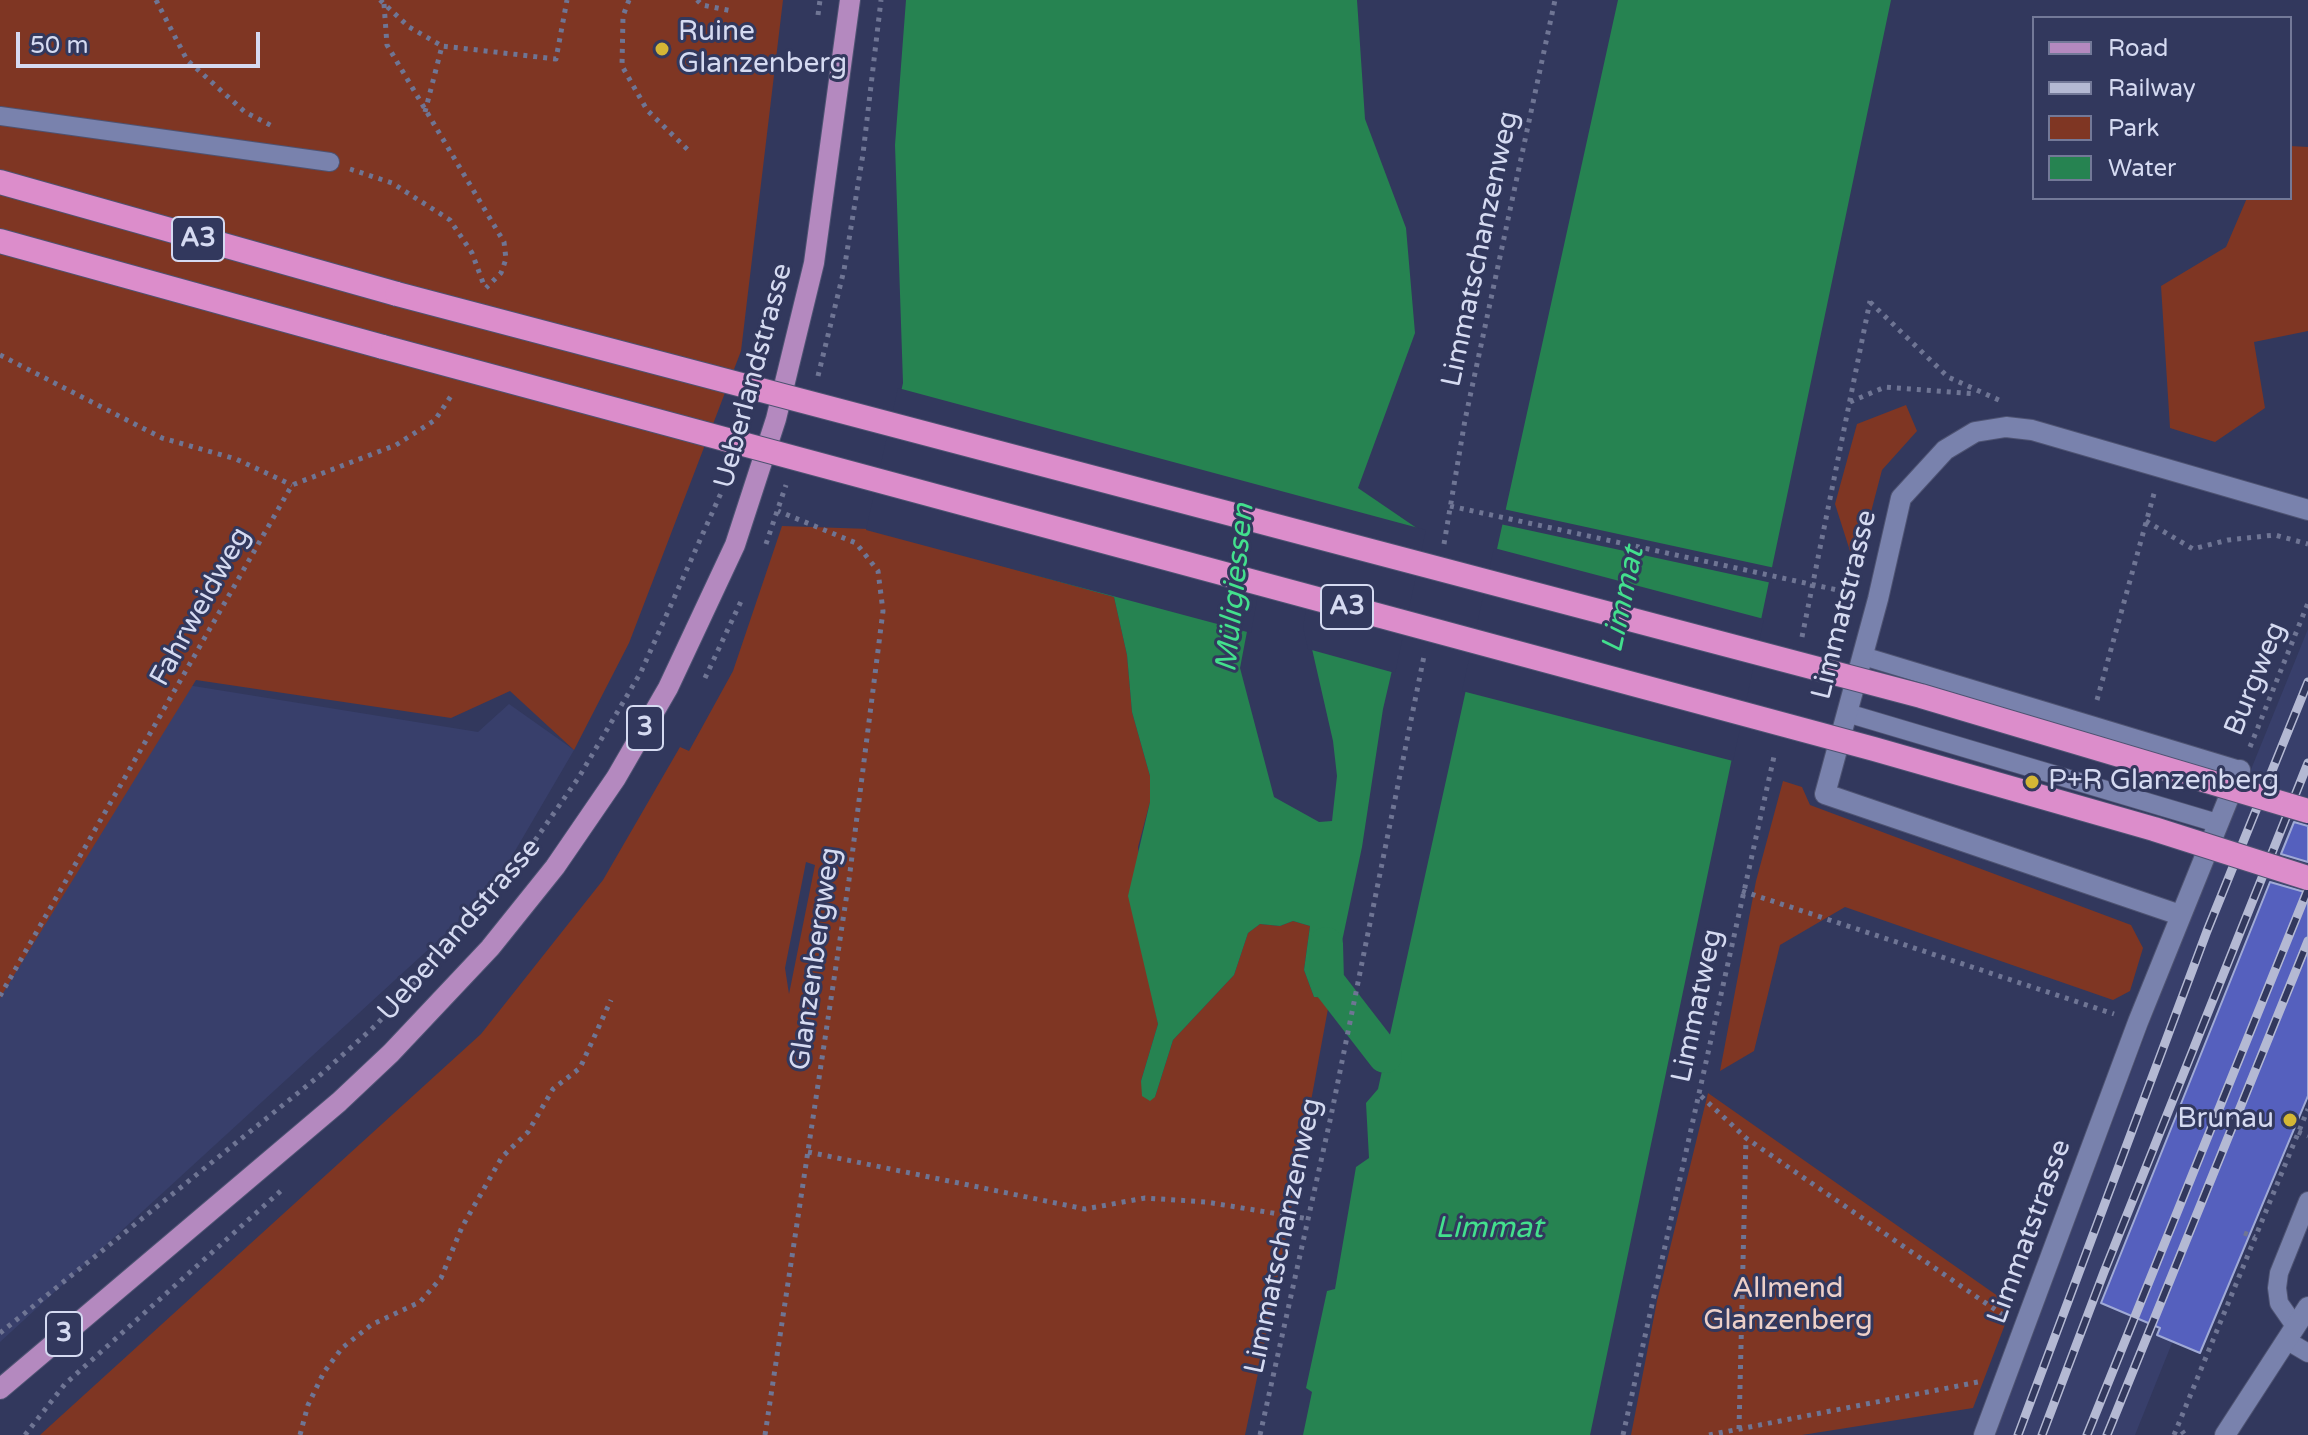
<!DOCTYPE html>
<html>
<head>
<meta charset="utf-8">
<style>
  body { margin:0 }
  #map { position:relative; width:2308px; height:1435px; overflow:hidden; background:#32385d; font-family:"Varela Round",sans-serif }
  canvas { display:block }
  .legend { position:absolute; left:2032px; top:16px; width:260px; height:184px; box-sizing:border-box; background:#32385d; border:2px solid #737998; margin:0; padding:10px 14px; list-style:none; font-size:24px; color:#d5daf1 }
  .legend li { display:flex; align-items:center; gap:16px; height:40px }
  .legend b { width:40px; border:2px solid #737998 }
  .scale { position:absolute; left:16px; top:32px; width:244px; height:36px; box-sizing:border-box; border:4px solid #d5daf1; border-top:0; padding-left:10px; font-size:24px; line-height:28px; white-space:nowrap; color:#d5daf1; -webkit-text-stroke:6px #32385d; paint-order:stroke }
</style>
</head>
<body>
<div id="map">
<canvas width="2308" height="1435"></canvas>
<ul class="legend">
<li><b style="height:10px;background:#b489bf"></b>Road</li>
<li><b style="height:10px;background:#b4b9d3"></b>Railway</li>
<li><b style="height:22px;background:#7f3623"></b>Park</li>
<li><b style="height:22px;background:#268351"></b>Water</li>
</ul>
<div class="scale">50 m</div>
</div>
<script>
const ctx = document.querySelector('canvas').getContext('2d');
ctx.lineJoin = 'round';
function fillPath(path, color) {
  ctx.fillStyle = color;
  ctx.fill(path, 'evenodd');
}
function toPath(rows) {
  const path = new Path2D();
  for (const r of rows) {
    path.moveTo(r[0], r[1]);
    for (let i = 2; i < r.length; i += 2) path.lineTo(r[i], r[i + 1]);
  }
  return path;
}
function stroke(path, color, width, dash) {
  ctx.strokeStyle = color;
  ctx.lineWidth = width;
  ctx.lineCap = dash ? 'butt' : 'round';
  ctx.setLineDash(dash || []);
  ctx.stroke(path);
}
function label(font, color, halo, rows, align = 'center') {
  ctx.font = font + ' "Varela Round",sans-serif';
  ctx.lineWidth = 6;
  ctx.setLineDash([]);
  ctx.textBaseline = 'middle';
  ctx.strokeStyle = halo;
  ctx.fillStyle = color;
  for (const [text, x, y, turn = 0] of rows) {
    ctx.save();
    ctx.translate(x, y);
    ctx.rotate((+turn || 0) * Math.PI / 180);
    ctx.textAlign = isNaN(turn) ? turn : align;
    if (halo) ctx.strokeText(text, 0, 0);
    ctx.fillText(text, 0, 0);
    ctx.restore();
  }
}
fillPath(toPath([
  [2308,629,2308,1005,2135,1435,1995,1435,2168,974],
  [181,684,478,732,509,704,574,750,491,892,0,1342,0,996]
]), '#383f6b');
fillPath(toPath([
  [0,0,783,0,741,351,629,643,574,750,510,691,451,718,196,680,0,998],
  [2290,146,2308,147,2308,331,2254,342,2265,408,2215,442,2170,428,2161,286,2226,247,2247,198,2290,198],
  [1906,405,1917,431,1882,470,1866,531,1850,551,1835,504,1857,424],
  [782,526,870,529,1114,597,1127,655,1132,712,1150,776,1150,802,1138,847,1151,989,1158,1024,1141,1081,1155,1097,1173,1040,1234,975,1248,933,1260,924,1280,926,1293,921,1310,926,1304,970,1314,997,1330,998,1280,1269,1245,1435,40,1435,481,1034,603,880,680,747,689,751,733,671],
  [806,862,815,865,789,994,785,968],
  [1783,781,1802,787,1810,805,2131,925,2143,948,2130,991,2113,1000,1845,907,1780,945,1754,1051,1720,1071,1756,881],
  [1708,1093,2012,1306,1973,1408,1802,1435,1631,1435,1657,1301]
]), '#7f3623');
fillPath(toPath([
  [906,0,1357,0,1365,119,1406,228,1415,333,1358,488,1424,533,1383,709,1362,847,1330,998,1314,997,1304,970,1310,926,1293,921,1280,926,1260,924,1248,933,1234,975,1173,1040,1155,1097,1150,1101,1142,1096,1141,1081,1158,1024,1128,896,1150,802,1150,776,1132,712,1127,655,1114,597,870,529,903,383,895,145],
  [1259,569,1314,583,1307,627,1333,741,1337,776,1332,821,1319,822,1274,797,1240,668],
  [1618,0,1891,0,1590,1435,1303,1435,1312,1392,1306,1388,1327,1291,1335,1289,1356,1167,1369,1158,1366,1103,1378,1089]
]), '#268351');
fillPath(toPath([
  [898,388,1426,530,1395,673,1308,649,1303,627,1310,586,1290,578,1262,573,1251,633,866,530],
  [1503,509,1775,568,1772,583,1500,524],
  [1494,548,1764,619,1733,761,1462,691]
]), '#32385d');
stroke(toPath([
  [1326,944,1327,981,1385,1056]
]), '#268351', 34);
const building = toPath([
  [2294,822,2308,826,2308,862,2281,854,2294,822],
  [2270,882,2308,893,2308,1096,2200,1353,2157,1335,2160,1328,2101,1303,2270,882]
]);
fillPath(building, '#5560be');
stroke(building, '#a0aad6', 2);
const lane = toPath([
  [0,116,330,162],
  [1863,656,2240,770],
  [1847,713,2217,823],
  [2295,1326,2279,1303,2277,1288,2279,1273,2308,1201],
  [2286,1340,2308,1353]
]);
const street = toPath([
  [2180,915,1825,794,1878,599,1901,498,1945,450,1975,432,2006,427,2032,430,2308,510],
  [1984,1435,2138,1022,2240,770]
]);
const secondary = toPath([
  [2225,1435,2308,1307]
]);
const primary = toPath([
  [0,1389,339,1102,391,1053,490,948,555,867,616,778,668,688,735,545,776,419,814,263,850,0]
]);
const highway = toPath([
  [0,182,397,294],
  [0,241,383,347]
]);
stroke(lane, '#4e5372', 20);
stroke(street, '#4e5372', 22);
stroke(secondary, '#4e5372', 22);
stroke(primary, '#4e5372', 22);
stroke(highway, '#4e5372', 26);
stroke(toPath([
  [156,0,187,60,245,112,272,126],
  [380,0,409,27,442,46],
  [629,0,623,16,622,66,647,110,688,150],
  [697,0,702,5,732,11],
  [384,4,387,45,504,242,506,259,501,273,486,288],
  [818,15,820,0],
  [425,112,442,46,556,59,567,0],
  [350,169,392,183,450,220,472,253,485,288],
  [1870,302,1948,377,2001,401],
  [0,355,162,438,236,459,292,485],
  [818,376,844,270,863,154,881,0],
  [1850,402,1885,387,1976,394],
  [1450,506,1856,594],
  [2146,521,2193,549,2228,540,2275,535,2308,544],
  [766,544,786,485],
  [1444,544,1465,420,1555,0],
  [1802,637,1870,301],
  [705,678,743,597],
  [2097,700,2155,490],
  [2250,747,2308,603],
  [1742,891,2114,1014],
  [0,996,292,485,396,445,435,420,453,393],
  [1701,1096,1746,1138,2003,1315],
  [2298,1132,2308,1136],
  [808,1152,1085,1209,1145,1198,1206,1202,1309,1219],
  [2244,1233,2255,1237],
  [0,1333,319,1076,375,1026,467,927,511,875,579,777,641,672,721,493],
  [1739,1429,1746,1138],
  [2182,1431,2184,1434],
  [25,1435,65,1384,284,1188],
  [300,1435,308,1405,324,1372,342,1348,371,1325,420,1302,441,1278,462,1227,502,1157,528,1132,553,1089,580,1068,611,1000],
  [765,1435,849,880,883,611,878,571,856,543,778,511],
  [1260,1435,1331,1116,1424,656],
  [1623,1435,1775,752],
  [1709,1435,1978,1382],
  [2174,1435,2308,1109]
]), '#6f7594', 5, [4, 6]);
stroke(lane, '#7982ad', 18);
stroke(street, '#7982ad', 20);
stroke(secondary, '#7982ad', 20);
stroke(primary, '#b489bf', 20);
stroke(highway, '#dc8dcb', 24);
const rail = toPath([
  [2018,1435,2207,931,2308,682],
  [2042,1435,2104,1272,2308,763],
  [2087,1435,2308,889],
  [2107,1435,2308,941]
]);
stroke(rail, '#b4b9d3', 9);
stroke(rail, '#32385d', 6, [18]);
const highwayBridge = toPath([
  [397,294,1921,696,2308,811],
  [383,347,1874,749,2154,829,2308,878]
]);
stroke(highwayBridge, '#4e5372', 26, []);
stroke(highwayBridge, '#dc8dcb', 24);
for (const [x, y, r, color] of [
  [662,49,8,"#d4b635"],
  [2032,782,8,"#d4b635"],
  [2290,1120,8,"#d4b635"]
]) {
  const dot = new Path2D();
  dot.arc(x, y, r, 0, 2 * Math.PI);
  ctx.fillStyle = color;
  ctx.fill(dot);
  stroke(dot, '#32385d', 3);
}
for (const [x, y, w] of [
  [198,239,52],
  [1347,607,52],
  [645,728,36],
  [64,1334,36]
]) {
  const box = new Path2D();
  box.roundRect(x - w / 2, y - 22, w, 44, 6);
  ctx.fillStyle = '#32385d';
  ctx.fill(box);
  stroke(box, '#d5daf1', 2);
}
label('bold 26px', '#d5daf1', null, [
  ["A3",198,239],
  ["A3",1347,607],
  ["3",645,728],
  ["3",64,1334]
]);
label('28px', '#d5daf1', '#32385d', [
  ["Ruine",678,33],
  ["Glanzenberg",678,65],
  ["P+R Glanzenberg",2048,782],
  ["Brunau",2274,1120,"right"]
], 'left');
label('28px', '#d5daf1', '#32385d', [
  ["Limmatschanzenweg",1481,249,-78],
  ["Ueberlandstrasse",754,376,-75],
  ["Limmatstrasse",1845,605,-76],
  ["Fahrweidweg",201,607,-61],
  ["Burgweg",2256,679,-68],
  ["Ueberlandstrasse",460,930,-49],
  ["Glanzenbergweg",816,959,-82],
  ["Limmatweg",1698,1006,-78],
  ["Limmatstrasse",2030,1232,-70],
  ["Limmatschanzenweg",1284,1236,-78]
]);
label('28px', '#edd0c8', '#32385d', [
  ["Allmend",1788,1290],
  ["Glanzenberg",1788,1322]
]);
label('italic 30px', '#43e08d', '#32385d', [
  ["Müligiessen",1236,588,-84],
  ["Limmat",1624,600,-78],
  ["Limmat",1489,1229]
]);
</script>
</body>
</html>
